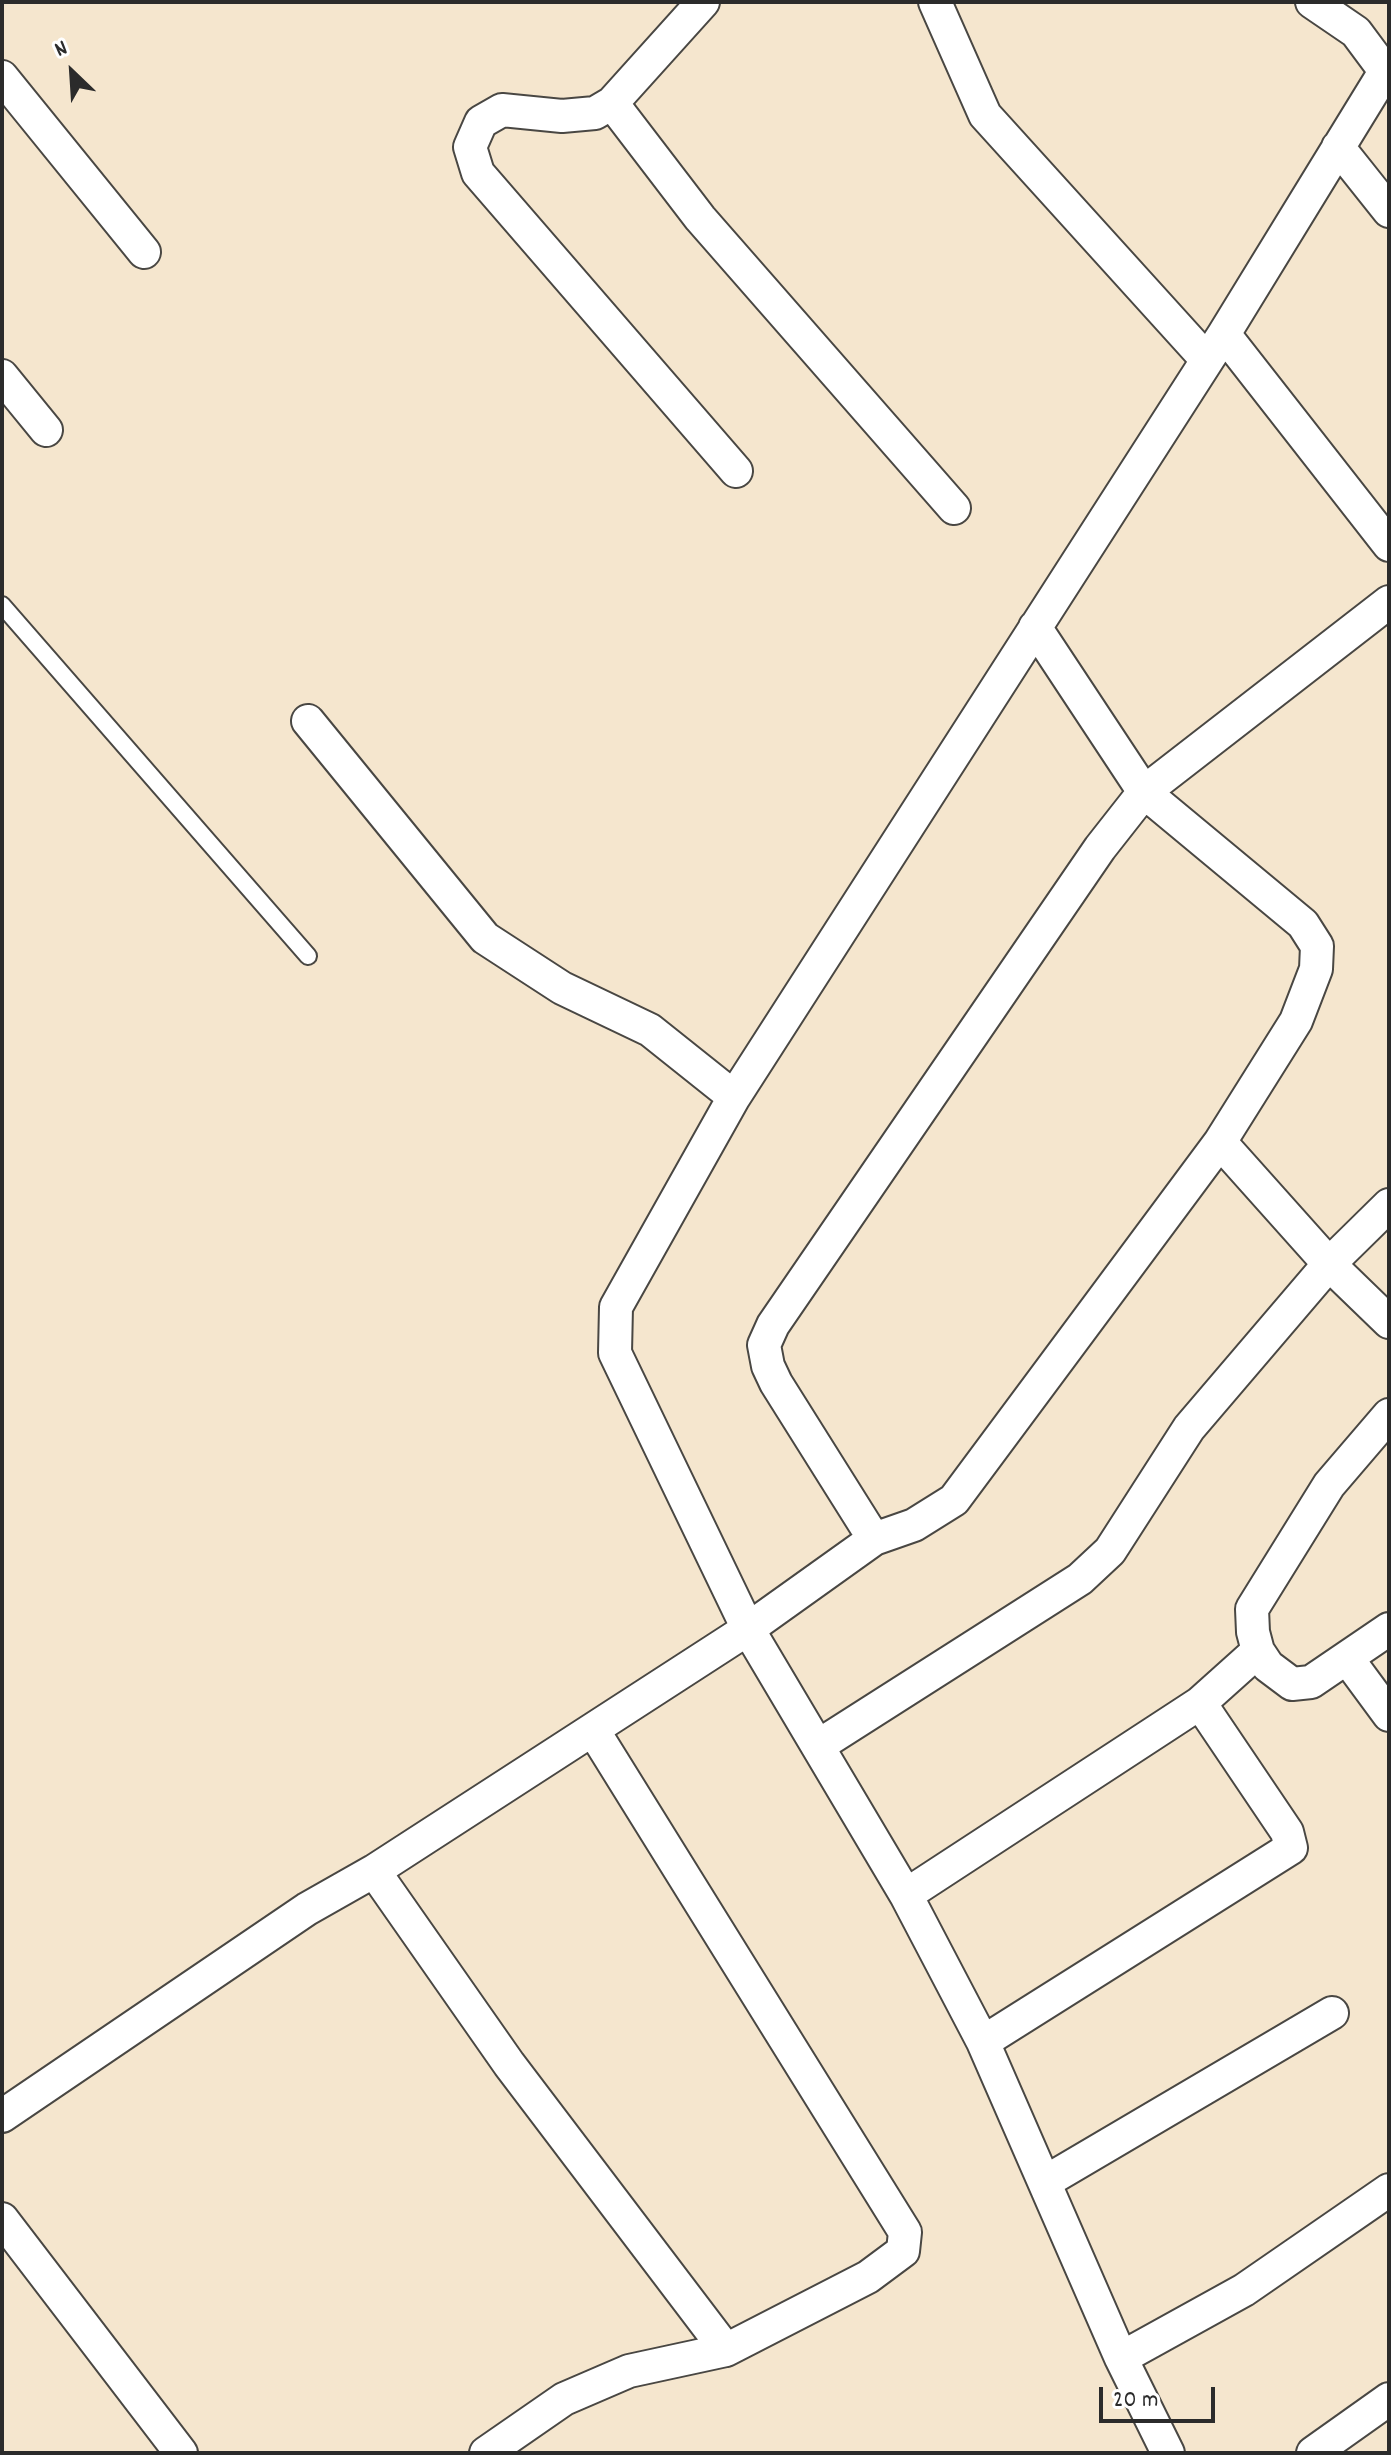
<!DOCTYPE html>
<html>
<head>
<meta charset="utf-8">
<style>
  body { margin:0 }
  #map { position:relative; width:1391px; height:2455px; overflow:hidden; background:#f5e6ce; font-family:Dekko,sans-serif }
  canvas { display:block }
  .frame { position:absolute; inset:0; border:4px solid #2b2b2b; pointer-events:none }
  .north { position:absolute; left:32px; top:32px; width:80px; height:80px; -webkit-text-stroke:6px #fff; paint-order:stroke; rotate:335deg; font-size:22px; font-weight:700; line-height:32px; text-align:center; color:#2b2b2b }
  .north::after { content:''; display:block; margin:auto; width:28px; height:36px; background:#2b2b2b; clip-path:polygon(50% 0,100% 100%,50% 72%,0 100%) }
  .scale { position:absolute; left:1099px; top:2387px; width:116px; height:36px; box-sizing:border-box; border:4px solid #2b2b2b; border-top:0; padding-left:10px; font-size:24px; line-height:28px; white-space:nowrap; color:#2b2b2b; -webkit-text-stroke:6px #fff; paint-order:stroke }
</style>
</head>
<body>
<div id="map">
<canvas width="1391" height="2455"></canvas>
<div class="frame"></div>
<div class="north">N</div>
<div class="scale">20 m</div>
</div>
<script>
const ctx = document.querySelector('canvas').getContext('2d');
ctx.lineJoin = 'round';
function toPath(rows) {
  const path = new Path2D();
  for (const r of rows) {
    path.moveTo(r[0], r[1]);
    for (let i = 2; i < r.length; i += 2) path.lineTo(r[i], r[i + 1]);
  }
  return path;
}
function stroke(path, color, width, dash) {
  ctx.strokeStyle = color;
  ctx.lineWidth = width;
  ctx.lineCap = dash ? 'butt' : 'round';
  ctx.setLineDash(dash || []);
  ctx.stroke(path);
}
const lane = toPath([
  [2,605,308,956]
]);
const street = toPath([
  [703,2,612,103,595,113,562,116,502,110,481,122,470,147,478,173,736,471],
  [935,2,985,115,1207,360],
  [1312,2,1356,32,1385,71],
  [2,77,144,252],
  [612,103,700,218,954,508],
  [1338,147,1389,211],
  [1224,334,1389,545],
  [2,376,46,430],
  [308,721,485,938,562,988,650,1030,734,1097],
  [1389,1205,1329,1264,1389,1322],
  [874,1539,776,1383,768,1366,764,1345,773,1325,1100,848,1144,792,1035,627],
  [1258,1651,1268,1666,1292,1684,1311,1682,1389,1629],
  [1347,1658,1389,1715],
  [818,1746,1080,1579,1110,1551,1189,1428,1329,1264,1220,1142],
  [374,1871,509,2064,726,2350],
  [906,1895,1200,1703,1258,1651,1253,1632,1252,1609,1329,1485,1389,1415],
  [983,2042,1291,1848,1287,1832,1200,1703],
  [2,2116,307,1909,374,1871,748,1629,874,1539,914,1525,954,1500,1220,1142,1296,1021,1316,969,1317,946,1303,924,1144,792,1389,602],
  [1045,2182,1332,2013],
  [2,2219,181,2453],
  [1121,2358,1244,2290,1389,2190],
  [486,2453,564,2399,629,2371,726,2350,868,2277,903,2251,905,2232,593,1730],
  [1168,2453,1121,2358,983,2042,906,1895,748,1629,615,1353,616,1307,734,1097,1224,334,1389,65],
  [1313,2453,1389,2399]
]);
stroke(lane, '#494743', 20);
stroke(street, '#494743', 36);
stroke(lane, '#fff', 16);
stroke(street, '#fff', 32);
</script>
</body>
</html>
